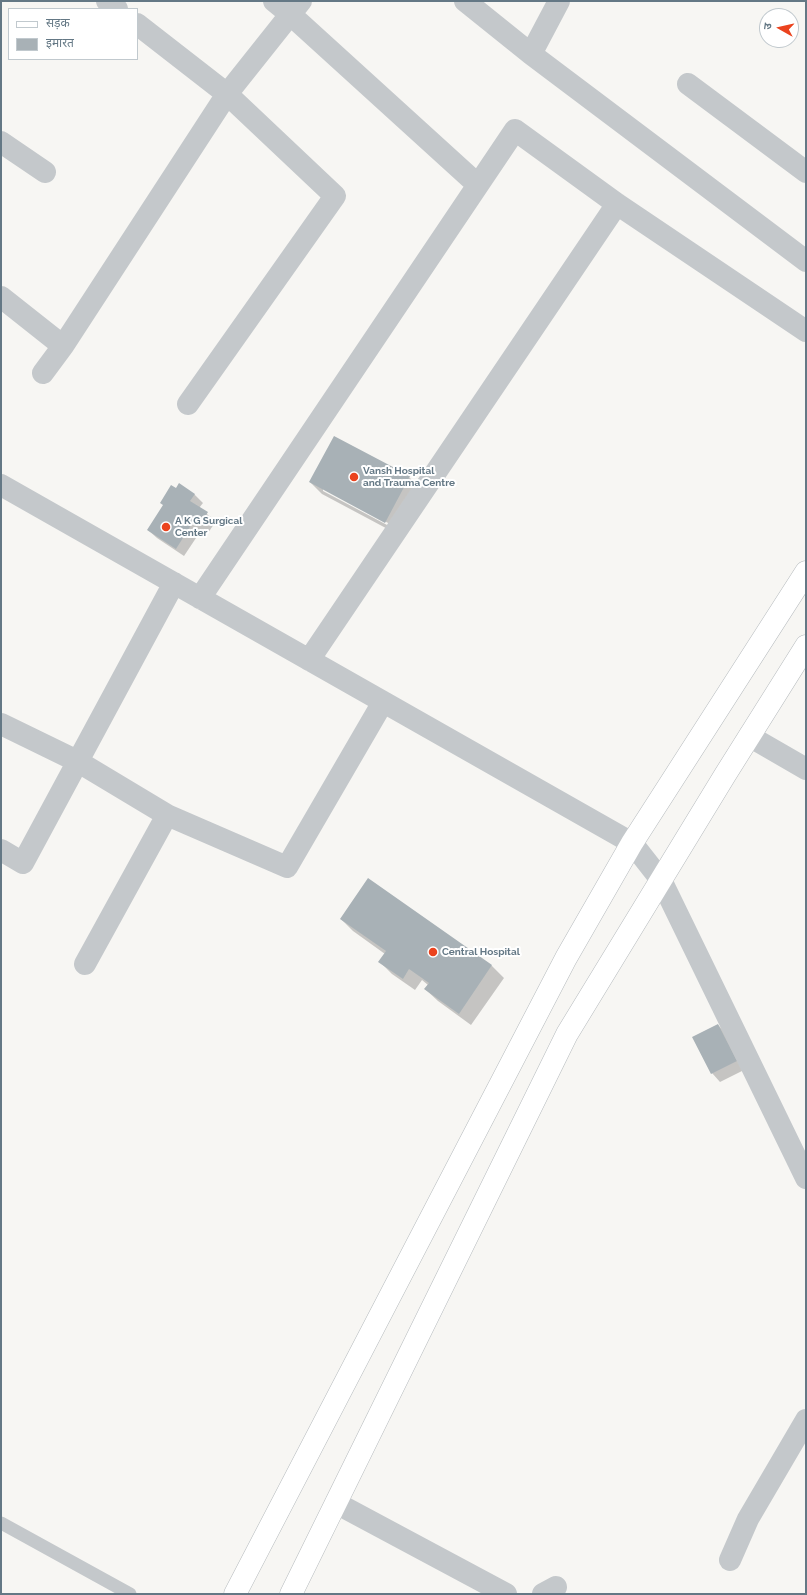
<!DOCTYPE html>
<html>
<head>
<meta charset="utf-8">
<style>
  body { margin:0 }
  #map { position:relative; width:807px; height:1595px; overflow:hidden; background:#f7f6f3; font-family:Raleway,"Noto Sans Devanagari",sans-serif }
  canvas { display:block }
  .frame { position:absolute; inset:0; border:2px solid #647885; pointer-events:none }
  .legend { position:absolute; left:8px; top:8px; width:130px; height:52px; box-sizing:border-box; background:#fff; border:1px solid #c1c9ce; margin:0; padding:5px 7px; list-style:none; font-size:12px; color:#647885 }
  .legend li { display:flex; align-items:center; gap:8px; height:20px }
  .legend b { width:20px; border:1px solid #c1c9ce }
  .north { position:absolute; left:759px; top:8px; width:40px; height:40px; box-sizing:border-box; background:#fff; border:1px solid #c1c9ce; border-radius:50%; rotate:278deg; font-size:11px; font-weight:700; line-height:16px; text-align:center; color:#647885 }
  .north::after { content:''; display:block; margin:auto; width:14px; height:18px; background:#eb431e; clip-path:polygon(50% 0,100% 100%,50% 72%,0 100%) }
</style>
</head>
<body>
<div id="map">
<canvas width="807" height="1595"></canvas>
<div class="frame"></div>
<ul class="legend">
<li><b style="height:5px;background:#fff"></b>सड़क</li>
<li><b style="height:11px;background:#a8b1b6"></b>इमारत</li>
</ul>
<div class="north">उ</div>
</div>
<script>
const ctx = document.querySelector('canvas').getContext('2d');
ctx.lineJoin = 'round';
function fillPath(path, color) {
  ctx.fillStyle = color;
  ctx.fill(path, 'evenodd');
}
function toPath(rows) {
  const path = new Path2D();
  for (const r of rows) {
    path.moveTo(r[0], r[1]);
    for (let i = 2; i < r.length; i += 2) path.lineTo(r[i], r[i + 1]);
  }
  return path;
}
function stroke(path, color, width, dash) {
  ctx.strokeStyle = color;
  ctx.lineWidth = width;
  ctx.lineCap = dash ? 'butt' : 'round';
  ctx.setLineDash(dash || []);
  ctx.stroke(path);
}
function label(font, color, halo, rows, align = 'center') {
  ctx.font = font + ' Raleway,sans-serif';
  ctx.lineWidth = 4;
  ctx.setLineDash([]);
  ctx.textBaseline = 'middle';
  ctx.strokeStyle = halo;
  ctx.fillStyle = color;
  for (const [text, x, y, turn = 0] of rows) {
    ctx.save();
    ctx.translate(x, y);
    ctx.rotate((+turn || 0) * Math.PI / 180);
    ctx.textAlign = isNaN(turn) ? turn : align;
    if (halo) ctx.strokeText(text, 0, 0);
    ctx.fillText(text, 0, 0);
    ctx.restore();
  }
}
fillPath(toPath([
  [409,477,421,489,397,534,322,494,310,482],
  [323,488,390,524,389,526,323,491],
  [194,494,203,503,199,508,216,521,208,533,202,529,184,556,157,538,148,530],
  [368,880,492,966,504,978,471,1025,438,1001,425,989,428,985,422,980,415,990,392,974,380,962,385,954,353,931,341,919],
  [718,1025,726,1033,744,1070,720,1082,712,1073]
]), '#0003');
fillPath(toPath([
  [334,436,410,476,385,523,309,482],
  [179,483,195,494,190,501,208,512,200,525,193,522,176,549,147,530,163,505,160,503,171,485,176,488],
  [368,878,492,965,459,1014,424,989,429,983,409,969,403,979,378,962,386,951,340,919],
  [718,1024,737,1061,711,1074,692,1037]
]), '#a8b1b6');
const primary = toPath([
  [235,1594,566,958,632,843,806,572],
  [291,1594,567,1034,725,775,806,646]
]);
stroke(primary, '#b5babd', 23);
stroke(toPath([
  [1,1523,130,1594]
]), '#c4c8cb', 13);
stroke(toPath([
  [107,1,117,9],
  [274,1,291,15,478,185],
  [465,1,531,54,806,261],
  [137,24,227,94,335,196,188,404],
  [531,54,559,1],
  [688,84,806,172],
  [1,142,45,172],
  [1,297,63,346],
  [43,373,63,346,227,94,301,1],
  [1,485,632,843,661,880,806,1178],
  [200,598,515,130,617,204,806,331],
  [309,660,617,204],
  [1,724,77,761,167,815],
  [749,736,806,769],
  [1,850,23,863,174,583],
  [85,964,167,815,287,867,383,702],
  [336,1503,506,1594],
  [730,1560,748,1519,806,1420],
  [543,1594,556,1587]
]), '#c4c8cb', 22);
stroke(primary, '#fff', 22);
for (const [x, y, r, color] of [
  [354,477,5,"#eb431e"],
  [166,527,5,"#eb431e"],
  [433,952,5,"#eb431e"]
]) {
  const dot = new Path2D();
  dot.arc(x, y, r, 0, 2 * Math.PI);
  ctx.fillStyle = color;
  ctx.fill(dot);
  stroke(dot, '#fff', 1.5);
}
label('bold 10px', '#647885', '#fff', [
  ["Vansh Hospital",363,471],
  ["and Trauma Centre",363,483],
  ["A K G Surgical",175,521],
  ["Center",175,533],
  ["Central Hospital",442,952]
], 'left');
</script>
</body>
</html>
